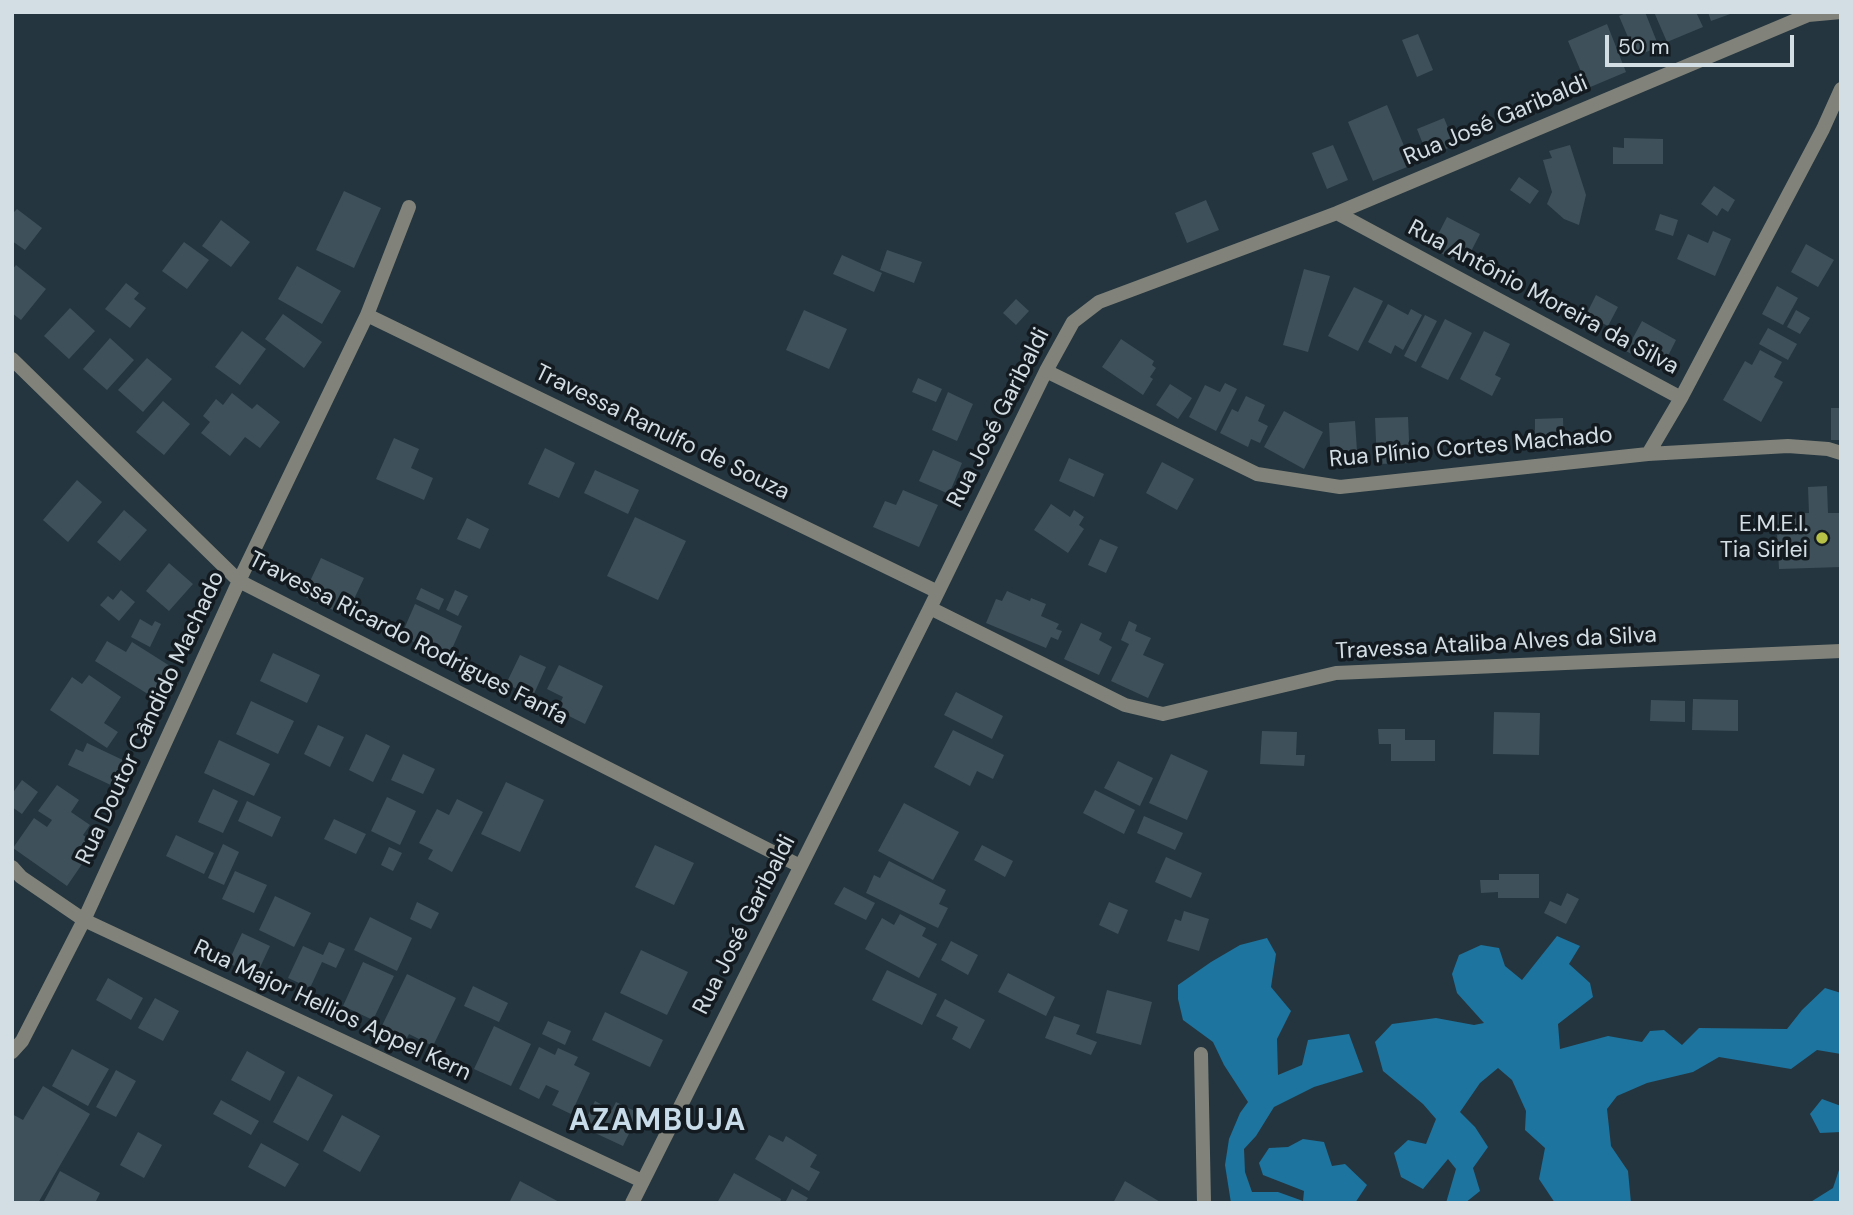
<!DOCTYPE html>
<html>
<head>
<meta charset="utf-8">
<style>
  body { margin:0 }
  #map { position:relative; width:1853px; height:1215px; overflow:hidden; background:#24353f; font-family:"DM Sans",sans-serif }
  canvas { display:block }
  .frame { position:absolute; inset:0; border:14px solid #d3dde4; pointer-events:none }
  .scale { position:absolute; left:1605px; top:35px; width:189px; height:32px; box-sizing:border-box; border:4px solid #d3dde4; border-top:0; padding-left:9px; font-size:21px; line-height:24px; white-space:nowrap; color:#d3dde4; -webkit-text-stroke:5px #141b20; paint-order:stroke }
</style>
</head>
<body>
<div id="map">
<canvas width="1853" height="1215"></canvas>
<div class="frame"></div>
<div class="scale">50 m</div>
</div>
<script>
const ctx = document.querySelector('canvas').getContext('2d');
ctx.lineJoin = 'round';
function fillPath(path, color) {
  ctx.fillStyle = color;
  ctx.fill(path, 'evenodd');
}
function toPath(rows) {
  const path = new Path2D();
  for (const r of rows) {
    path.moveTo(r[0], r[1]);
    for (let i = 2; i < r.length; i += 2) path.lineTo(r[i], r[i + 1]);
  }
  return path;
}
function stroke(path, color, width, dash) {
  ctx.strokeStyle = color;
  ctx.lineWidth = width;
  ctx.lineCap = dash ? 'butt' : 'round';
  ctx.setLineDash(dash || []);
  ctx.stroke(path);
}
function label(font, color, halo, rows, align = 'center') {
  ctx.font = font + ' "DM Sans",sans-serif';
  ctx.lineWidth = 7;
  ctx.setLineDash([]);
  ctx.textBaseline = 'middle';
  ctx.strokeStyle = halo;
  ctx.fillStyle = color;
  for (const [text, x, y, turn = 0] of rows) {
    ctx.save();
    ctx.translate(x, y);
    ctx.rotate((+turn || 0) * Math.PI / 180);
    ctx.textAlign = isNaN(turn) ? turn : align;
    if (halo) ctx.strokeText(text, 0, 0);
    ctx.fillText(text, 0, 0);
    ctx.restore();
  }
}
fillPath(toPath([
  [1557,936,1580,946,1569,964,1590,983,1593,997,1558,1024,1560,1049,1608,1036,1642,1042,1650,1031,1664,1030,1682,1045,1699,1028,1787,1029,1802,1010,1825,988,1841,993,1841,1054,1817,1050,1791,1069,1719,1057,1693,1072,1647,1083,1617,1096,1607,1109,1611,1146,1628,1171,1631,1203,1555,1203,1539,1179,1545,1148,1525,1130,1526,1111,1512,1080,1498,1068,1480,1083,1460,1112,1475,1127,1488,1147,1473,1168,1480,1191,1465,1203,1446,1203,1456,1169,1448,1159,1423,1189,1401,1177,1394,1153,1408,1140,1426,1144,1436,1119,1423,1104,1383,1071,1375,1042,1392,1024,1436,1018,1474,1025,1484,1023,1457,993,1452,974,1459,955,1481,945,1499,948,1505,966,1522,980],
  [1267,938,1276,954,1271,987,1291,1011,1277,1039,1278,1075,1302,1065,1308,1040,1349,1034,1363,1072,1314,1087,1274,1107,1256,1136,1244,1149,1245,1172,1252,1192,1278,1192,1303,1201,1304,1191,1263,1175,1259,1163,1269,1148,1288,1147,1303,1139,1324,1142,1332,1166,1345,1164,1367,1185,1355,1203,1231,1203,1225,1165,1229,1139,1240,1113,1248,1102,1224,1065,1213,1042,1183,1020,1178,999,1178,985,1211,962,1240,945],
  [1822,1099,1841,1106,1841,1132,1820,1133,1810,1114],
  [1841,1164,1841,1203,1809,1203,1833,1188]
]), '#1d749e');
fillPath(toPath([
  [1628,12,1645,12,1659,47,1636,56,1619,16],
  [1654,12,1696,12,1703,27,1667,42],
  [1708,12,1733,12,1733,13,1711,21],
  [1607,24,1626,72,1588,88,1568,41],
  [1418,34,1433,70,1417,77,1402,40],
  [1387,105,1412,165,1373,181,1348,122],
  [1444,118,1455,145,1428,157,1417,129],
  [1624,138,1663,139,1663,164,1613,164,1613,147,1624,148],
  [1333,145,1348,180,1327,189,1312,153],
  [1570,145,1586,195,1579,225,1564,219,1547,204,1552,192,1543,160,1552,158,1549,151],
  [1519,177,1539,191,1530,204,1510,190],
  [1714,186,1735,200,1728,212,1722,208,1717,216,1701,204],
  [344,191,381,208,354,268,316,250],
  [1206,200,1219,230,1187,243,1175,213],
  [17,209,42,228,25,250,12,241,12,214],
  [1660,214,1678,220,1673,236,1655,230],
  [1447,217,1480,234,1464,265,1431,248],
  [221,220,250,242,231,267,202,246],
  [1713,231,1731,239,1715,276,1677,259,1688,234,1708,243],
  [184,242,209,260,187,289,162,271],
  [1806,244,1834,260,1818,287,1791,272],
  [887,250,922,262,914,283,880,270],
  [842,255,882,273,874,292,833,274],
  [16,265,46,289,21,320,12,313,12,270],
  [297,266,341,291,322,324,278,299],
  [1304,269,1330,276,1308,352,1283,345],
  [126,283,139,293,134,299,146,308,130,328,105,309],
  [1777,286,1798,298,1783,325,1762,314],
  [1354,287,1383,301,1358,351,1328,336],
  [1596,295,1618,307,1608,326,1586,315],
  [1016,299,1029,311,1016,325,1003,313],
  [1388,304,1408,315,1411,309,1422,315,1403,350,1395,345,1391,354,1368,342],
  [70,308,95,331,69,359,44,336],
  [804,310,847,329,829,369,786,350],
  [1796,310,1810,318,1800,334,1787,327],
  [283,314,322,342,304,368,265,339],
  [1425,315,1437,321,1416,362,1404,356],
  [1445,319,1472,333,1448,380,1421,367],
  [1642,321,1676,340,1661,370,1626,351],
  [1768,328,1797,344,1788,360,1759,344],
  [242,331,266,349,240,385,215,367],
  [1484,331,1510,344,1495,375,1501,378,1492,396,1460,379],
  [110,338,134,360,107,390,83,369],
  [1121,339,1154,361,1152,365,1156,368,1150,377,1153,379,1143,395,1102,367],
  [1760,350,1782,362,1774,377,1783,382,1761,422,1723,400,1745,361,1752,365],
  [147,358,172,379,143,412,118,390],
  [918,378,942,389,936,402,912,392],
  [1225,383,1237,389,1216,431,1189,417,1205,385,1220,392],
  [1170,384,1192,398,1178,419,1156,405],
  [948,392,973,404,957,441,932,430],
  [232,393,252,409,257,404,280,422,260,448,245,437,230,456,201,433,210,422,203,416,216,399,223,405],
  [1246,396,1265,405,1258,421,1268,426,1260,443,1251,439,1248,447,1220,433,1232,409,1238,412],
  [163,401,190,424,164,455,136,432],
  [1831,408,1841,408,1841,440,1831,440],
  [1284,411,1323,432,1304,469,1264,447],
  [1408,417,1410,463,1377,464,1375,418],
  [1563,418,1564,450,1535,450,1535,419],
  [1355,421,1358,466,1331,467,1329,423],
  [394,438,419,449,411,468,433,478,424,500,376,479],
  [545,448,575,463,559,498,528,484],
  [933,450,962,463,949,494,919,481],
  [1069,458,1104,474,1094,497,1059,481],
  [1162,462,1194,479,1177,510,1146,493],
  [595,470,639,490,628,514,584,493],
  [77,480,102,502,68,542,43,520],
  [1827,486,1828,513,1841,513,1841,567,1779,569,1776,514,1809,513,1808,487],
  [903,490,938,505,919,547,873,527,885,501,896,505],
  [1051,504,1070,517,1074,510,1084,517,1079,525,1084,529,1068,553,1034,530],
  [124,510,147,530,120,561,97,542],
  [635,517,686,541,658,600,607,576],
  [467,518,489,529,480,549,457,539],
  [1100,539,1118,547,1106,573,1088,565],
  [321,558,364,578,346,616,303,596],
  [169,563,193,584,169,611,146,591],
  [421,588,444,599,439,610,416,599],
  [121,590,135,602,119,621,100,605,108,596,113,600],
  [455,590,468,596,458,616,446,610],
  [1007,591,1030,601,1031,598,1046,604,1041,616,1059,624,1056,629,1062,631,1058,640,1051,637,1046,648,986,623,996,599,1002,601],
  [415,604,462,626,448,658,401,636],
  [140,619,152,626,155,621,161,624,150,647,131,637],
  [1129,621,1137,625,1135,631,1151,638,1143,655,1164,664,1148,698,1111,681,1129,644,1121,640],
  [1081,623,1102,633,1099,640,1112,647,1099,675,1064,659],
  [107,641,126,652,132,642,170,666,151,696,95,661],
  [273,653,320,675,307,703,260,681],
  [520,655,546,667,533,696,506,684],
  [559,665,603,686,585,724,557,710,563,697,547,689],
  [89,675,121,697,104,723,118,732,107,748,50,710,72,677,82,684],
  [956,692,1003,716,992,739,944,715],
  [1693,699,1738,700,1738,731,1692,730],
  [1651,700,1685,701,1685,722,1650,721],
  [251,701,294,721,278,754,236,734],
  [1494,712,1540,713,1539,755,1493,754],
  [318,725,344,737,330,767,304,754],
  [1378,729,1405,729,1405,740,1435,740,1435,761,1391,761,1391,744,1379,744],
  [953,730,1004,755,993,779,977,771,970,786,934,767],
  [1262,731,1297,732,1296,755,1305,755,1304,766,1260,764],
  [366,734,390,746,373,782,349,770],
  [219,740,270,764,254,796,204,773],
  [87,743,127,762,115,787,68,765,76,749,83,752],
  [403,754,435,769,423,794,391,780],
  [1171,754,1208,771,1187,820,1149,803],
  [1118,761,1153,778,1140,806,1104,788],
  [22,780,38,792,22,814,12,807,12,794],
  [506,782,544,800,520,852,481,834],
  [57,785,79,800,71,812,90,825,83,835,96,844,67,886,13,848,34,818,47,827,52,820,38,811],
  [213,789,238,801,223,833,198,822],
  [1095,790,1135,810,1124,834,1083,813],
  [387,797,416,811,400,845,371,831],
  [457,799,483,812,452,872,428,859,433,850,419,843,437,809,449,815],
  [247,801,281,817,272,837,238,821],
  [904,803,959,832,933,880,878,851],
  [1144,816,1183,833,1175,850,1137,833],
  [334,819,366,834,356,854,324,839],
  [176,835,214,853,204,874,166,856],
  [223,844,239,852,224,885,208,878],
  [655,845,694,863,674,905,635,887],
  [982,845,1013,861,1005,877,974,860],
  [389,847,402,853,393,871,381,865],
  [1166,857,1202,873,1191,898,1155,882],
  [889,861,946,890,939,904,948,908,938,928,866,893,874,875,880,878],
  [235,871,267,885,254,913,222,899],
  [1499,874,1539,874,1539,898,1498,898,1498,892,1481,893,1480,880,1499,880],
  [844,887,875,903,866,920,834,904],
  [1567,893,1579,899,1566,924,1544,913,1550,901,1561,906],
  [275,896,311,913,294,947,259,930],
  [417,902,439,913,431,929,410,919],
  [1109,902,1128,910,1118,934,1099,925],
  [1184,911,1209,919,1199,951,1167,941,1175,919,1181,921],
  [900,914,926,928,922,936,937,944,919,978,865,949,882,918,894,925],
  [370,917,412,938,397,971,354,950],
  [242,933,270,946,256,976,228,963],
  [951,941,978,955,968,975,941,960],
  [329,942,345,949,336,968,322,962,310,988,288,978,303,946,323,955],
  [641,950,688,972,667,1015,620,993],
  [363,962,394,976,373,1020,343,1006],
  [887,970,937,994,922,1025,872,1000],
  [1008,973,1055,997,1046,1016,998,992],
  [407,974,456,998,433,1046,409,1034,403,1046,378,1034],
  [108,978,143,998,131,1020,96,1000],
  [473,986,508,1003,499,1022,464,1006],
  [1107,990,1152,1002,1141,1045,1096,1033],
  [155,998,179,1011,163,1041,138,1028],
  [945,999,985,1020,970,1049,952,1039,958,1027,936,1016],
  [605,1012,663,1040,650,1067,592,1040],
  [1054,1016,1080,1025,1076,1034,1097,1042,1091,1055,1045,1038],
  [548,1021,571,1031,565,1045,542,1034],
  [494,1026,531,1044,511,1086,474,1069],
  [539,1047,555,1055,558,1048,578,1057,574,1065,590,1073,571,1114,552,1105,559,1091,546,1085,539,1099,519,1089],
  [72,1049,109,1069,88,1106,52,1086],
  [247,1051,285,1072,270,1101,231,1080],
  [116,1070,136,1081,116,1117,96,1107],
  [298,1076,333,1095,308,1141,273,1122],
  [43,1086,90,1114,38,1203,12,1203,12,1114,23,1120],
  [221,1100,259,1121,251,1135,213,1114],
  [595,1101,612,1110,616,1102,639,1113,623,1146,582,1127],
  [342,1115,380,1136,360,1172,323,1151],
  [138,1132,162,1145,144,1178,120,1165],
  [769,1135,783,1142,786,1136,817,1155,810,1167,820,1172,809,1191,755,1159],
  [261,1143,299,1164,285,1187,248,1167],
  [60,1171,100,1193,95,1203,43,1203],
  [734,1173,781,1199,780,1203,717,1203],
  [520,1181,561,1203,509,1203],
  [1125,1181,1162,1203,1113,1203],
  [792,1189,808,1198,805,1203,785,1203]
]), '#3e505a');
stroke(toPath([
  [1337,213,1681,398],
  [367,315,938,592],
  [12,359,239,581,800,866],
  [1046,371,1257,474,1340,487,1648,454,1788,446,1828,449,1841,453],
  [1648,454,1681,398,1823,129,1841,89],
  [930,608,1125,705,1163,714,1336,673,1841,651],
  [12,867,21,877,84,920,642,1181],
  [12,1052,22,1041,84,920,239,581,367,315,409,207],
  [1201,1054,1204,1203],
  [632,1203,930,608,1046,371,1073,322,1099,302,1337,213,1808,15,1841,12]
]), '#81837a', 14);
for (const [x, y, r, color] of [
  [1822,538,7,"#b7c148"]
]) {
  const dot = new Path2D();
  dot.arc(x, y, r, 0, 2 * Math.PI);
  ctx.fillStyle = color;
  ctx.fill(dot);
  stroke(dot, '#141b20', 2.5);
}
label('23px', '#d3dde4', '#141b20', [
  ["Rua José Garibaldi",1496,121,-23],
  ["Rua Antônio Moreira da Silva",1543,298,28],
  ["Rua José Garibaldi",999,418,-63],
  ["Travessa Ranulfo de Souza",662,433,26],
  ["Rua Plínio Cortes Machado",1471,448,-5],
  ["Travessa Ricardo Rodrigues Fanfa",408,639,27],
  ["Travessa Ataliba Alves da Silva",1496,644,-3],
  ["Rua Doutor Cândido Machado",151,718,-65],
  ["Rua José Garibaldi",745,925,-63],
  ["Rua Major Hellios Appel Kern",332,1011,25]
]);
label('23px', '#d3dde4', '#141b20', [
  ["E.M.E.I.",1808,525],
  ["Tia Sirlei",1808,551]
], 'right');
ctx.letterSpacing = '2px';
label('bold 30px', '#c7dbe8', '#141b20', [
  ["AZAMBUJA",658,1122]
]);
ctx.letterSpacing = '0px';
</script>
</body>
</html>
